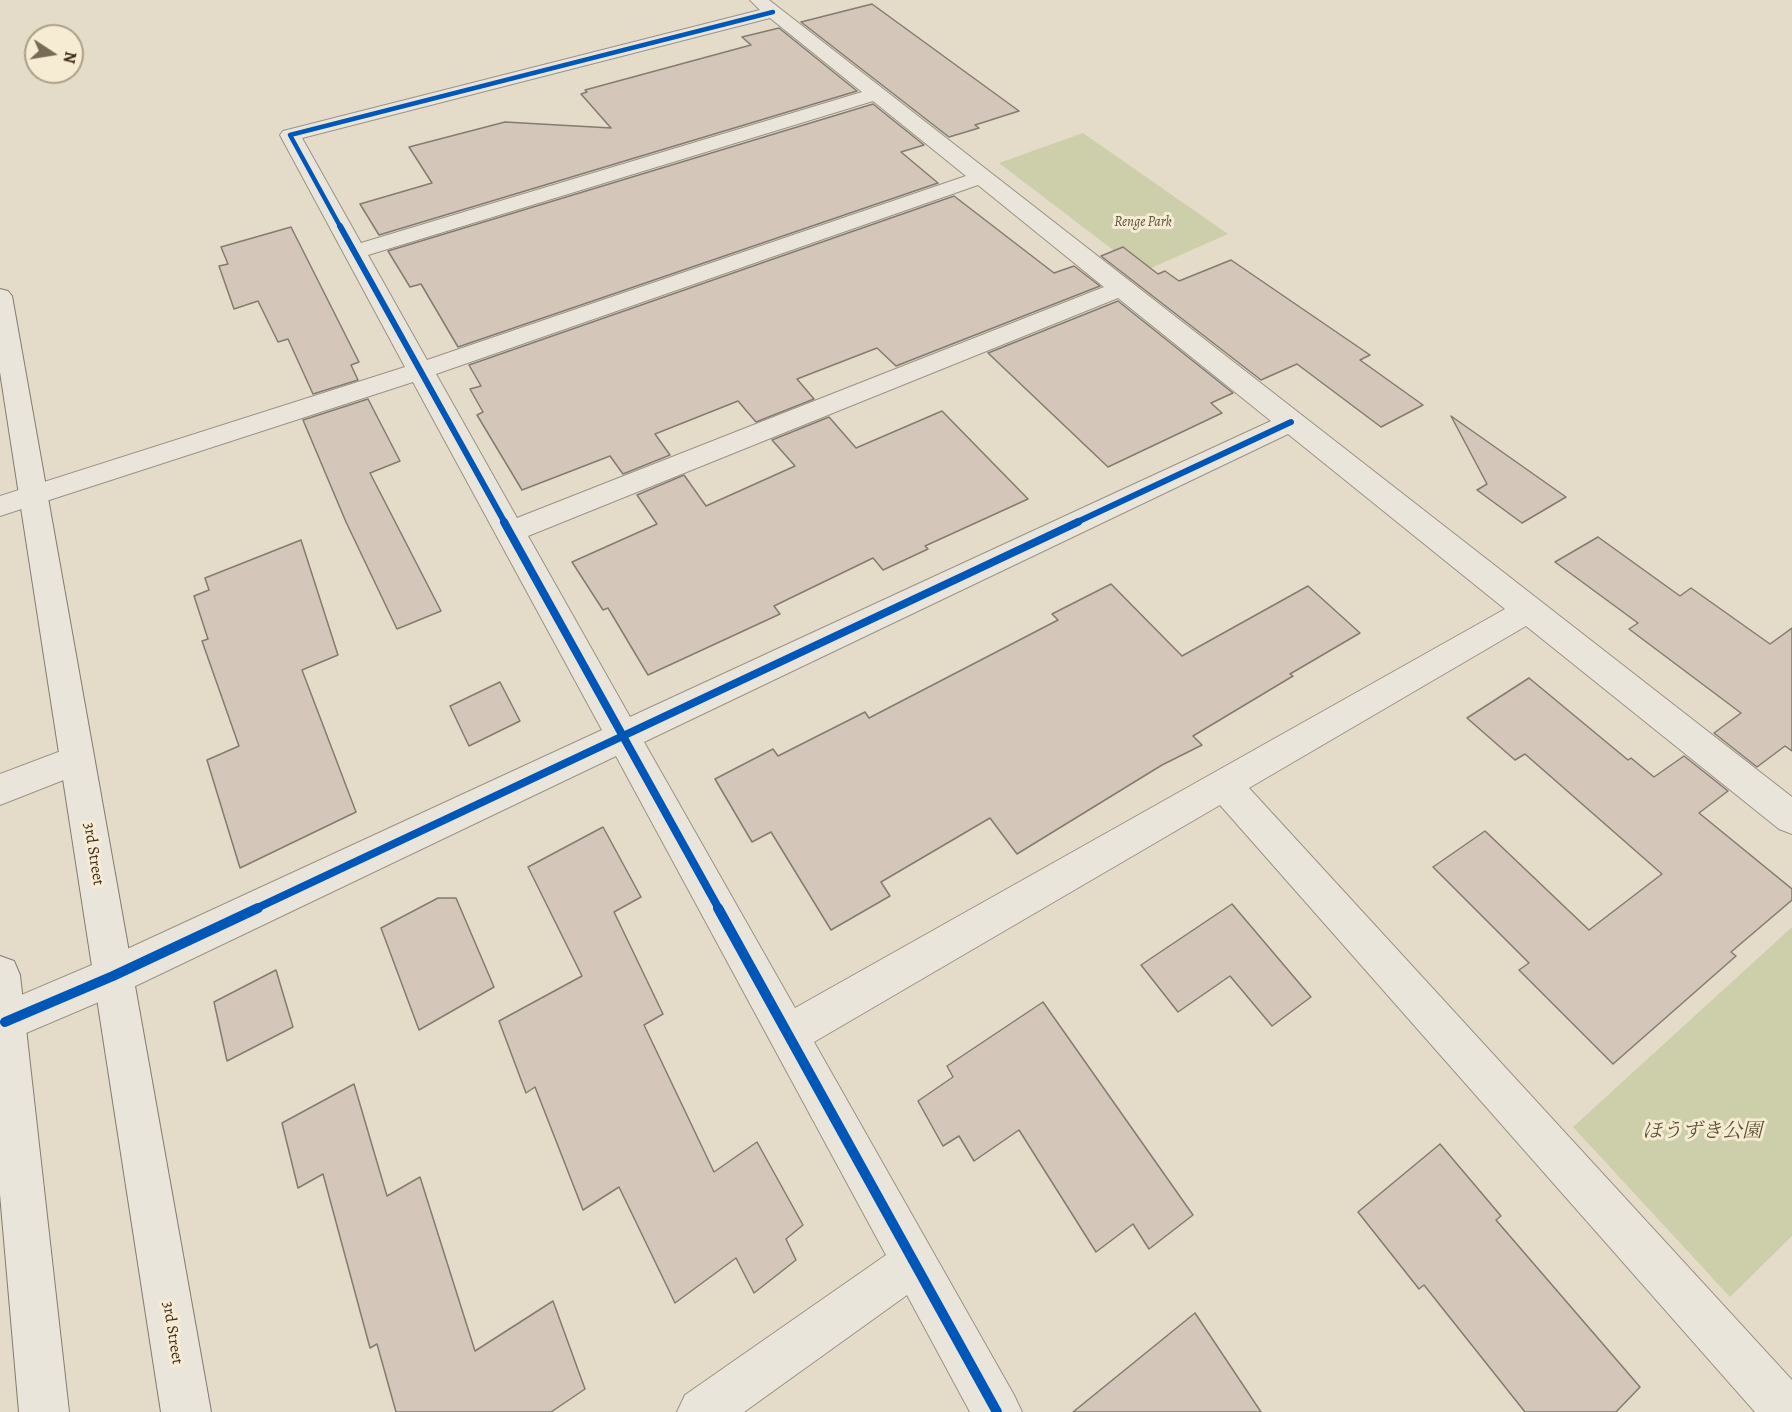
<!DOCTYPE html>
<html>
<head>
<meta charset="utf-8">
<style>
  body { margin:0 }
  #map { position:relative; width:1792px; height:1412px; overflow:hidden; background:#e4dcc8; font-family:Alegreya,serif }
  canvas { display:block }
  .north { position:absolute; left:24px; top:24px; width:60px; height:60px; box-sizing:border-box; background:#f5ecd3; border:2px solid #ad9f89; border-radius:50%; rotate:102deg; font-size:16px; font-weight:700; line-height:24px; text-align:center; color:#402c1a }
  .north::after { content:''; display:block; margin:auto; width:21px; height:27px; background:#796a57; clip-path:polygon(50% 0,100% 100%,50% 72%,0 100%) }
</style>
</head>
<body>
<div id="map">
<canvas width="1792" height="1412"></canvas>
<div class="north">N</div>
</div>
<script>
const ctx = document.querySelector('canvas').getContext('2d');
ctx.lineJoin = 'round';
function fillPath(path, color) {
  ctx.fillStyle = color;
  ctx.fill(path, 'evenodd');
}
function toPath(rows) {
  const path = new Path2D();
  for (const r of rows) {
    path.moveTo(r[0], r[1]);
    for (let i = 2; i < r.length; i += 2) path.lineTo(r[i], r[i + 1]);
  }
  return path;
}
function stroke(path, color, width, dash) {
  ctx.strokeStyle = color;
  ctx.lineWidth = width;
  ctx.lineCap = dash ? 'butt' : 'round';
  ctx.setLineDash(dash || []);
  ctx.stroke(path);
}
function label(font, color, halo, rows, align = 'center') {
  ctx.font = font + ' Alegreya,"Noto Serif JP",serif';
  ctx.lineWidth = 6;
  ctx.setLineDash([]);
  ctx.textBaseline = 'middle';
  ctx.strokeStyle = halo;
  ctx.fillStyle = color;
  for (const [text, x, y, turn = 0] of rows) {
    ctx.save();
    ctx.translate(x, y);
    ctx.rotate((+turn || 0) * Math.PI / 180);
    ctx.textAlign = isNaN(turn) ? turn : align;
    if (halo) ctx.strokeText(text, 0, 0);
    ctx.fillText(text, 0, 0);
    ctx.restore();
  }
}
fillPath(toPath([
  [1083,133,1228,234,1142,272,999,163],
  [1792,927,1792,1236,1730,1297,1573,1127]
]), '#cdceaa');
const building = toPath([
  [872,4,1019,111,975,125,979,128,949,137,801,22,872,4],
  [779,28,857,91,379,235,360,204,432,183,409,147,505,122,611,128,581,94,587,92,585,90,751,45,742,37,779,28],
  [873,104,924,145,901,152,938,183,458,347,421,284,410,287,388,251,873,104],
  [954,196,1054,273,1074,266,1100,286,896,366,877,348,797,379,814,399,756,422,738,401,655,434,670,455,623,474,610,456,522,490,477,415,483,412,470,389,481,386,469,365,954,196],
  [291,227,359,362,351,365,358,380,313,394,288,339,278,342,258,301,234,309,219,266,228,264,221,247,291,227],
  [1123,247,1158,274,1165,271,1179,281,1231,260,1370,355,1360,360,1423,405,1381,427,1297,364,1261,380,1101,256,1123,247],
  [1118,301,1233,393,1211,403,1222,413,1108,467,988,353,1118,301],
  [368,399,400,461,370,473,441,611,397,629,346,522,303,420,368,399],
  [942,411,1028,499,925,546,928,549,883,570,873,558,774,606,780,614,648,675,608,608,603,610,572,562,657,524,637,495,684,475,706,506,795,466,772,440,829,417,856,448,942,411],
  [1451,416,1566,497,1522,523,1477,490,1487,484,1451,416],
  [1598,537,1680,596,1691,588,1770,644,1792,628,1792,751,1785,746,1757,767,1714,733,1741,713,1629,629,1638,623,1555,562,1598,537],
  [301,540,338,655,302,670,356,812,240,868,207,760,239,746,202,641,208,639,194,596,209,590,205,578,301,540],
  [1111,584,1182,656,1308,586,1360,633,1290,674,1293,676,1193,736,1202,745,1162,765,1017,854,990,818,881,882,890,896,831,930,771,832,752,842,715,779,773,749,778,756,865,712,869,718,1058,620,1052,614,1111,584],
  [1529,678,1628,760,1631,758,1654,777,1684,756,1728,791,1699,813,1792,889,1792,900,1731,952,1736,956,1613,1064,1519,970,1529,963,1433,867,1485,831,1589,930,1662,874,1525,754,1515,760,1467,718,1529,678],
  [500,682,520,721,469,746,450,706,500,682],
  [603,827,641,897,614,912,663,1014,644,1025,714,1172,757,1142,803,1225,786,1239,796,1260,754,1293,736,1258,675,1303,619,1187,583,1210,535,1087,526,1093,499,1021,582,976,528,867,603,827],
  [438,898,456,898,494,987,419,1030,381,928,438,898],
  [1232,904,1311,997,1272,1026,1230,976,1178,1012,1141,965,1232,904],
  [276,970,293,1027,227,1061,214,1002,276,970],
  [1043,1002,1193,1215,1149,1249,1133,1224,1096,1252,1019,1130,974,1161,959,1136,943,1146,918,1101,953,1077,947,1066,1043,1002],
  [354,1084,387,1196,420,1177,475,1351,553,1301,585,1389,551,1412,396,1412,377,1344,370,1348,323,1174,298,1188,282,1123,354,1084],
  [1440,1144,1501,1216,1496,1220,1640,1387,1616,1412,1525,1412,1424,1285,1419,1289,1358,1212,1440,1144],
  [1195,1313,1261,1412,1073,1412,1195,1313]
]);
fillPath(building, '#d4c6b8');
stroke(building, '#837c6f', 1.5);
const street = toPath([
  [750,0,769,0,1792,797,1792,834,1779,829,1526,626,1249,788,1792,1380,1792,1412,1755,1412,1220,805,814,1042,1014,1395,1022,1412,970,1412,907,1295,744,1412,677,1412,685,1395,886,1255,616,756,127,990,5,1042,0,1040,0,1004,99,962,602,730,413,382,0,516,0,496,405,367,280,135,283,131,760,10,750,0],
  [770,18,862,92,361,243,302,138,770,18],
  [873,101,966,176,427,360,368,255,873,101],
  [978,185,1104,287,517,518,436,374,978,185],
  [1118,298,1271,421,630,717,528,536,1118,298],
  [1288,434,1505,609,795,1008,644,742,1288,434],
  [77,745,89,750,94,760,89,770,0,805,0,774,77,745]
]);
const secondary = toPath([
  [0,289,8,291,12,296,211,1412,161,1412,0,372,0,289],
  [0,956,14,961,20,975,69,1412,19,1412,0,1194,0,956]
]);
stroke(street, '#9a9386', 2);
stroke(secondary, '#837c6f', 2);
fillPath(street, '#e9e5db');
fillPath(secondary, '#e9e5db');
stroke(toPath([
  [341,228,290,135,773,12]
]), '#0057b8', 4.5);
stroke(toPath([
  [340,226,505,523],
  [1075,523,1291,422]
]), '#0057b8', 6);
stroke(toPath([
  [504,522,719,909],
  [255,909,1078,522]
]), '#0057b8', 8);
stroke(toPath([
  [718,908,997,1412],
  [5,1022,113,976,258,908]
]), '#0057b8', 10);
label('italic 14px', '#5e5238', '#f5ecd3', [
  ["Renge Park",1143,223]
]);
label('16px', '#402c1a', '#f5ecd3', [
  ["3rd Street",93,854,81],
  ["3rd Street",172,1333,81]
]);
label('italic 20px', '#5e5238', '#f5ecd3', [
  ["ほうずき公園",1702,1132]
]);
</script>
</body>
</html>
